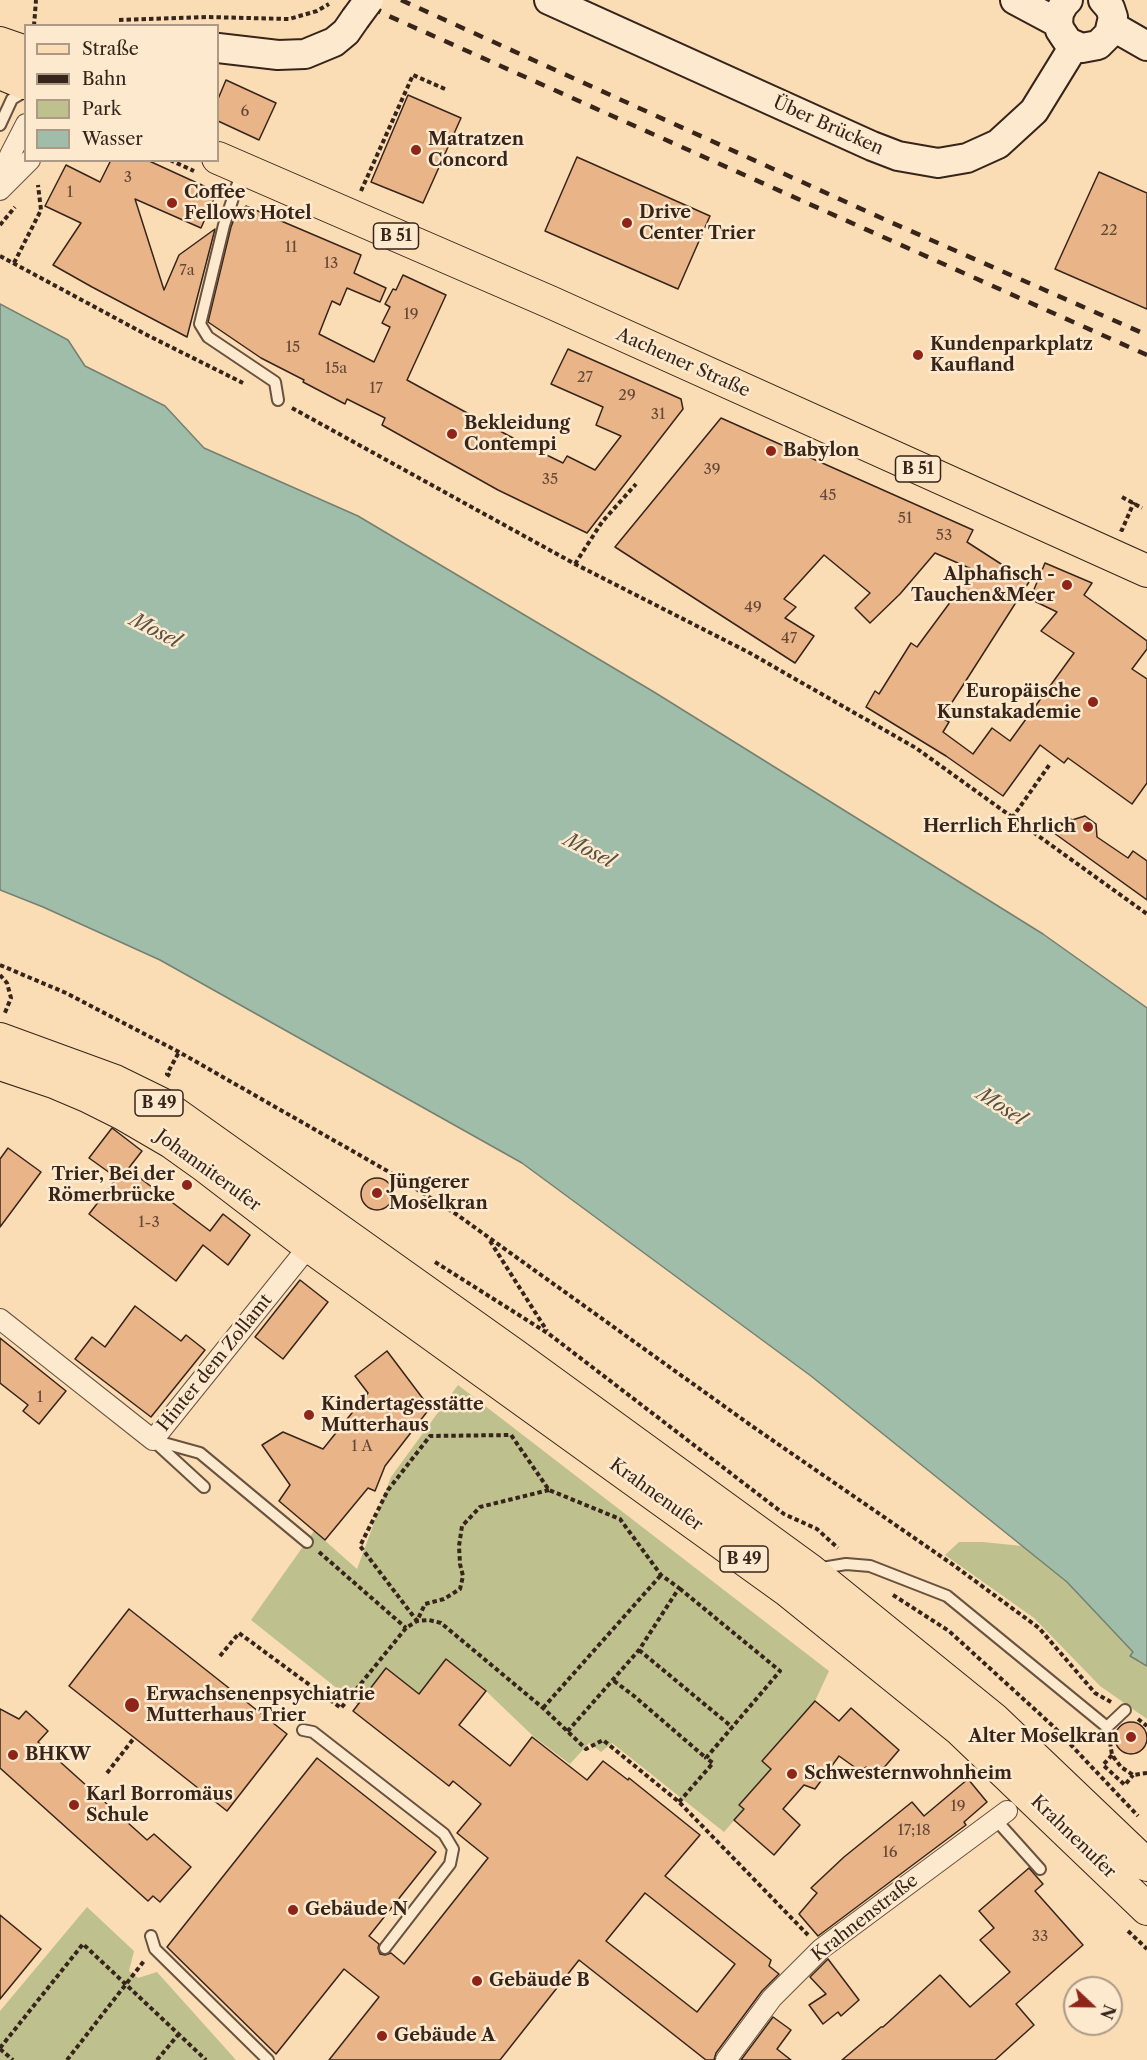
<!DOCTYPE html>
<html>
<head>
<meta charset="utf-8">
<style>
  body { margin:0 }
  #map { position:relative; width:1147px; height:2060px; overflow:hidden; background:#faddb4; font-family:"Libre Caslon Text",serif }
  canvas { display:block }
  .legend { position:absolute; left:24px; top:24px; width:195px; height:138px; box-sizing:border-box; background:#fce9ce; border:2px solid #ad9a86; margin:0; padding:8px 10px; list-style:none; font-size:18px; color:#37241a }
  .legend li { display:flex; align-items:center; gap:12px; height:30px }
  .legend b { width:30px; border:2px solid #ad9a86 }
  .north { position:absolute; left:1063px; top:1976px; width:60px; height:60px; box-sizing:border-box; background:#fce9ce; border:2px solid #ad9a86; border-radius:50%; rotate:112deg; font-size:16px; font-weight:700; line-height:24px; text-align:center; color:#37241a }
  .north::after { content:''; display:block; margin:auto; width:21px; height:27px; background:#8f2418; clip-path:polygon(50% 0,100% 100%,50% 72%,0 100%) }
</style>
</head>
<body>
<div id="map">
<canvas width="1147" height="2060"></canvas>
<ul class="legend">
<li><b style="height:8px;background:#faddb4"></b>Straße</li>
<li><b style="height:8px;background:#37241a"></b>Bahn</li>
<li><b style="height:16px;background:#bec18e"></b>Park</li>
<li><b style="height:16px;background:#9fbda9"></b>Wasser</li>
</ul>
<div class="north">N</div>
</div>
<script>
const ctx = document.querySelector('canvas').getContext('2d');
ctx.lineJoin = 'round';
function fillPath(path, color) {
  ctx.fillStyle = color;
  ctx.fill(path, 'evenodd');
}
function toPath(rows) {
  const path = new Path2D();
  for (const r of rows) {
    if (r.length === 3) {
      path.moveTo(r[0] + r[2], r[1]);
      path.arc(r[0], r[1], r[2], 0, 2 * Math.PI);
      continue;
    }
    path.moveTo(r[0], r[1]);
    for (let i = 2; i < r.length; i += 2) path.lineTo(r[i], r[i + 1]);
  }
  return path;
}
function stroke(path, color, width, dash) {
  ctx.strokeStyle = color;
  ctx.lineWidth = width;
  ctx.lineCap = dash ? 'butt' : 'round';
  ctx.setLineDash(dash || []);
  ctx.stroke(path);
}
function label(font, color, halo, rows, align = 'center') {
  ctx.font = font + ' "Libre Caslon Text",serif';
  ctx.lineWidth = 5;
  ctx.setLineDash([]);
  ctx.textBaseline = 'middle';
  ctx.strokeStyle = halo;
  ctx.fillStyle = color;
  for (const [text, x, y, turn = 0] of rows) {
    ctx.save();
    ctx.translate(x, y);
    ctx.rotate((+turn || 0) * Math.PI / 180);
    ctx.textAlign = isNaN(turn) ? turn : align;
    if (halo) ctx.strokeText(text, 0, 0);
    ctx.fillText(text, 0, 0);
    ctx.restore();
  }
}
fillPath(toPath([
  [458,1385,829,1671,815,1701,762,1760,771,1769,739,1805,744,1809,724,1832,612,1743,601,1752,589,1743,570,1764,534,1737,486,1691,446,1659,419,1694,358,1705,251,1620,314,1531,357,1569,391,1477],
  [959,1542,983,1542,1022,1546,1067,1582,1133,1652,1131,1656,1147,1666,1147,1719,1100,1686,1034,1618,945,1555],
  [87,1907,134,1951,129,1971,138,1978,157,1972,236,2060,0,2060,0,2011]
]), '#bec18e');
const water = toPath([
  [0,304,68,340,85,366,165,406,204,448,358,516,654,692,1043,934,1147,1008,1147,1666,1130,1656,1133,1652,1067,1582,811,1376,522,1163,160,960,43,907,0,890,0,304]
]);
fillPath(water, '#9fbda9');
stroke(water, '#758070', 1.5);
const building = toPath([
  [226,80,276,103,259,140,218,121,218,99,226,80],
  [408,95,461,118,423,203,371,182,408,95],
  [577,157,710,216,678,289,545,231,577,157],
  [111,160,147,160,217,192,201,228,135,199,164,290,179,255,215,229,187,337,92,287,53,265,81,223,45,206,66,165,100,182,111,160],
  [1099,172,1147,193,1147,309,1055,269,1099,172],
  [246,206,361,255,354,273,386,288,380,302,347,288,340,305,332,301,319,334,374,362,390,327,382,323,390,307,385,304,393,289,396,290,403,275,446,295,407,380,522,443,563,463,567,456,595,470,621,436,596,425,603,407,551,384,568,349,681,399,683,409,587,533,498,490,382,425,385,418,347,399,345,404,303,382,304,380,261,358,208,322,231,227,236,214,246,206],
  [721,418,973,530,967,542,1029,582,942,718,949,722,943,732,973,754,992,728,1010,741,1074,653,1041,631,1057,612,1030,599,1045,563,1092,583,1084,595,1147,641,1147,649,1132,669,1147,679,1147,783,1132,804,1068,758,1064,763,1040,745,1003,796,946,756,866,707,875,691,879,694,911,643,917,647,974,570,935,553,900,594,870,623,855,608,870,593,824,555,784,599,796,607,785,618,814,636,795,663,615,547,721,418],
  [1066,815,1072,820,1085,816,1096,824,1097,837,1128,858,1133,851,1147,861,1147,900,1054,833,1066,815],
  [112,1128,142,1151,128,1169,210,1231,223,1214,250,1235,228,1265,203,1245,176,1281,89,1214,117,1178,89,1158,112,1128],
  [8,1148,41,1172,0,1227,0,1159,8,1148],
  [377,1194,16],
  [300,1280,328,1302,283,1359,255,1337,300,1280],
  [135,1306,181,1341,186,1335,205,1350,151,1417,75,1359,92,1337,105,1347,135,1306],
  [0,1338,66,1391,39,1424,23,1411,28,1405,0,1383,0,1338],
  [387,1351,430,1408,385,1466,375,1491,368,1488,325,1540,279,1501,290,1485,262,1445,283,1432,323,1449,368,1393,355,1376,387,1351],
  [129,1609,287,1734,227,1811,69,1686,129,1609],
  [446,1659,486,1691,459,1725,510,1766,532,1737,587,1780,603,1761,628,1780,629,1778,700,1835,665,1876,771,1960,769,1966,779,1974,762,1991,716,2053,714,2060,706,2060,579,1960,500,2060,329,2060,379,1997,344,1969,276,2054,167,1947,317,1758,436,1852,369,1936,379,1944,378,1948,380,1954,385,1955,391,1953,404,1964,488,1858,457,1833,481,1804,453,1781,449,1786,353,1711,386,1668,419,1694,446,1659],
  [645,1893,735,1964,697,2012,606,1941,645,1893],
  [815,1701,839,1721,851,1708,899,1750,876,1777,866,1767,860,1771,839,1756,815,1789,804,1785,783,1809,800,1825,774,1855,734,1820,744,1809,739,1805,771,1769,762,1761,815,1701],
  [0,1709,19,1719,26,1711,48,1731,38,1742,147,1840,154,1834,191,1867,160,1902,153,1896,148,1901,0,1768,0,1709],
  [1131,1738,16],
  [968,1779,987,1802,964,1822,966,1825,818,1936,799,1914,817,1893,811,1888,844,1857,912,1802,924,1816,968,1779],
  [1029,1868,1043,1884,1035,1891,1083,1945,1016,2004,1034,2025,995,2060,842,2060,881,2027,883,2027,940,1975,970,2007,1010,1972,980,1940,994,1928,979,1911,1029,1868],
  [0,1915,41,1949,0,1999,0,1915],
  [828,1959,859,2000,841,2016,838,2012,823,2024,809,2005,826,1994,810,1977,828,1959],
  [773,2017,791,2030,777,2049,791,2060,741,2060,773,2017]
]);
fillPath(building, '#eab489');
stroke(building, '#37241a', 1.5);
const lane = toPath([
  [0,125,12,99,24,92],
  [242,171,224,225,200,324,208,337,275,382,278,400],
  [153,1440,200,1453,307,1542],
  [156,1443,204,1487],
  [816,1569,846,1564,870,1566,947,1596,1107,1727,1125,1710],
  [303,1730,313,1732,444,1834,453,1849,450,1864,385,1948],
  [996,1820,1040,1869],
  [151,1936,155,1949,268,2060]
]);
const street = toPath([
  [0,184,10,155,26,124],
  [0,190,30,160],
  [0,1319,153,1440,309,1246],
  [726,2060,772,1998,821,1949,1007,1811]
]);
const secondary = toPath([
  [549,0,872,146,898,156,938,163,967,158,998,144,1034,111,1074,46],
  [1015,0,1058,23],
  [1068,0,1064,4,1059,13,1058,23,1060,30,1068,42,1082,48,1098,45,1109,34,1113,17,1110,8,1103,0],
  [1112,26,1147,46],
  [218,48,278,55,305,54,334,42,346,32,355,19]
]);
const primary = toPath([
  [0,43,26,52],
  [0,73,24,83],
  [218,158,550,302,1147,571],
  [0,1039,115,1081,162,1104,516,1356,810,1570,995,1720,1147,1865],
  [0,1064,54,1082,87,1096,123,1114,171,1142,206,1167,309,1246,788,1591,959,1729,1147,1909]
]);
stroke(lane, '#685240', 14);
stroke(street, '#685240', 22);
stroke(secondary, '#37241a', 32);
stroke(primary, '#37241a', 34);
stroke(toPath([
  [119,20,206,17,289,19,317,11,329,4],
  [34,26,36,0],
  [170,160,194,171],
  [361,191,413,75,445,89],
  [0,225,15,207],
  [0,256,145,334,243,383],
  [14,263,41,210,38,185],
  [292,408,575,564,748,652,916,748,1147,914],
  [1122,497,1142,508],
  [1120,529,1122,530,1134,502],
  [575,564,602,522,636,484],
  [1012,818,1050,764],
  [0,965,66,993,179,1052,391,1173,456,1214,749,1424,952,1564,1039,1628,1095,1693,1111,1702],
  [0,975,7,983,11,998,4,1015],
  [170,1076,167,1074,179,1052],
  [490,1241,547,1331],
  [435,1262,549,1334,784,1514,817,1529,838,1548],
  [549,1490,480,1507,462,1526,459,1546,460,1564,463,1576,460,1589,444,1599,425,1604,417,1621,360,1546,388,1490,430,1436,511,1435,549,1490,620,1519,661,1575,679,1588,639,1650,567,1732],
  [319,1552,406,1628],
  [893,1595,949,1631,1054,1727,1138,1816],
  [639,1650,732,1727],
  [220,1656,239,1633,341,1708,406,1628,417,1621,429,1620,441,1623,543,1708,586,1749,603,1740,679,1802,808,1935],
  [614,1681,634,1696,706,1758],
  [543,1708,661,1575],
  [1138,1719,1147,1726],
  [1110,1742,1112,1755,1121,1767,1133,1775,1147,1773],
  [1112,1755,1103,1765,1125,1785,1133,1775],
  [107,1773,134,1738],
  [679,1802,713,1763,706,1758,780,1671,679,1588],
  [1128,1931,1147,1949],
  [0,2048,83,1944,206,2060],
  [0,2049,13,2060],
  [67,2060,144,1961],
  [157,2060,178,2035]
]), '#37241a', 4, [4.5, 3]);
stroke(lane, '#fce9ce', 10);
stroke(street, '#fce9ce', 20);
stroke(secondary, '#fce9ce', 28);
stroke(primary, '#faddb4', 32);
stroke(toPath([
  [353,0,1147,355],
  [401,0,888,221,1147,335]
]), '#37241a', 4.5, [10, 10]);
const secondaryBridge = toPath([
  [355,19,369,0]
]);
stroke(secondaryBridge, '#37241a', 32, []);
stroke(secondaryBridge, '#fce9ce', 28);
for (const [x, y, r, color] of [
  [416,150,6,"#8f2418"],
  [172,203,6,"#8f2418"],
  [627,223,6,"#8f2418"],
  [918,355,6,"#8f2418"],
  [452,434,6,"#8f2418"],
  [771,451,6,"#8f2418"],
  [1067,585,6,"#8f2418"],
  [1093,702,6,"#8f2418"],
  [1088,827,6,"#8f2418"],
  [187,1185,6,"#8f2418"],
  [377,1193,6,"#8f2418"],
  [309,1415,6,"#8f2418"],
  [132,1705,8,"#8f2418"],
  [1131,1737,6,"#8f2418"],
  [13,1755,6,"#8f2418"],
  [792,1774,6,"#8f2418"],
  [74,1805,6,"#8f2418"],
  [293,1910,6,"#8f2418"],
  [477,1981,6,"#8f2418"],
  [382,2036,6,"#8f2418"]
]) {
  const dot = new Path2D();
  dot.arc(x, y, r, 0, 2 * Math.PI);
  ctx.fillStyle = color;
  ctx.fill(dot);
  stroke(dot, '#fce9ce', 2);
}
label('15px', '#644836', null, [
  ["6",245,112],
  ["3",128,178],
  ["1",70,193],
  ["22",1109,231],
  ["11",291,248],
  ["13",331,264],
  ["7a",187,271],
  ["19",411,315],
  ["15",293,348],
  ["15a",336,369],
  ["27",585,378],
  ["17",376,389],
  ["29",627,396],
  ["31",658,415],
  ["39",712,470],
  ["35",550,480],
  ["45",828,496],
  ["51",905,519],
  ["53",944,536],
  ["49",753,608],
  ["47",789,639],
  ["1-3",149,1223],
  ["1",40,1398],
  ["1 A",362,1447],
  ["19",958,1807],
  ["17;18",914,1831],
  ["16",890,1853],
  ["33",1040,1937]
]);
for (const [x, y, w] of [
  [396,236,45],
  [918,469,45],
  [159,1103,48],
  [744,1559,48]
]) {
  const box = new Path2D();
  box.roundRect(x - w / 2, y - 13, w, 26, 4.5);
  ctx.fillStyle = '#fce9ce';
  ctx.fill(box);
  stroke(box, '#37241a', 1.5);
}
label('bold 16px', '#37241a', null, [
  ["B 51",396,236],
  ["B 51",918,469],
  ["B 49",159,1103],
  ["B 49",744,1559]
]);
label('18px', '#37241a', '#fce9ce', [
  ["Über Brücken",828,126,24],
  ["Aachener Straße",683,363,24],
  ["Johanniterufer",208,1171,36],
  ["Hinter dem Zollamt",215,1363,-51],
  ["Krahnenufer",656,1495,36],
  ["Krahnenufer",1073,1837,44],
  ["Krahnenstraße",865,1918,-38]
]);
label('bold 18px', '#37241a', '#fce9ce', [
  ["Matratzen",428,140],
  ["Concord",428,161],
  ["Coffee",184,193],
  ["Fellows Hotel",184,214],
  ["Drive",639,213],
  ["Center Trier",639,234],
  ["Kundenparkplatz",930,345],
  ["Kaufland",930,366],
  ["Bekleidung",464,424],
  ["Contempi",464,445],
  ["Babylon",783,451],
  ["Alphafisch -",1055,575,"right"],
  ["Tauchen&Meer",1055,596,"right"],
  ["Europäische",1081,692,"right"],
  ["Kunstakademie",1081,713,"right"],
  ["Herrlich Ehrlich",1076,827,"right"],
  ["Trier, Bei der",175,1175,"right"],
  ["Römerbrücke",175,1196,"right"],
  ["Jüngerer",389,1183],
  ["Moselkran",389,1204],
  ["Kindertagesstätte",321,1405],
  ["Mutterhaus",321,1426],
  ["Erwachsenenpsychiatrie",146,1695],
  ["Mutterhaus Trier",146,1716],
  ["Alter Moselkran",1119,1737,"right"],
  ["BHKW",25,1755],
  ["Schwesternwohnheim",804,1774],
  ["Karl Borromäus",86,1795],
  ["Schule",86,1816],
  ["Gebäude N",305,1910],
  ["Gebäude B",489,1981],
  ["Gebäude A",394,2036]
], 'left');
label('italic 20px', '#565245', '#fce9ce', [
  ["Mosel",155,631,27],
  ["Mosel",589,851,27],
  ["Mosel",1001,1107,33]
]);
</script>
</body>
</html>
